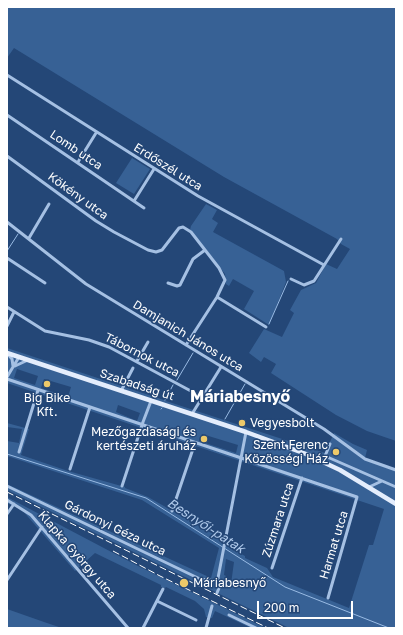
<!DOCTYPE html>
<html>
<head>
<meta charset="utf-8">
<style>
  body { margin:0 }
  #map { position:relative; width:403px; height:635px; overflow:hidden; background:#244777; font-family:"Golos Text",sans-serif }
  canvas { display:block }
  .frame { position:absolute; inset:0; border:8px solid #fff; pointer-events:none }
  .scale { position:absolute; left:257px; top:601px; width:96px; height:18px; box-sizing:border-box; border:2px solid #fff; border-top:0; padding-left:5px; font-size:12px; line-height:14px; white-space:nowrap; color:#fff; -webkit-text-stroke:3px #244777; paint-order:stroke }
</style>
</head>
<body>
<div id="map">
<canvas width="403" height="635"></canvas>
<div class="frame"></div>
<div class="scale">200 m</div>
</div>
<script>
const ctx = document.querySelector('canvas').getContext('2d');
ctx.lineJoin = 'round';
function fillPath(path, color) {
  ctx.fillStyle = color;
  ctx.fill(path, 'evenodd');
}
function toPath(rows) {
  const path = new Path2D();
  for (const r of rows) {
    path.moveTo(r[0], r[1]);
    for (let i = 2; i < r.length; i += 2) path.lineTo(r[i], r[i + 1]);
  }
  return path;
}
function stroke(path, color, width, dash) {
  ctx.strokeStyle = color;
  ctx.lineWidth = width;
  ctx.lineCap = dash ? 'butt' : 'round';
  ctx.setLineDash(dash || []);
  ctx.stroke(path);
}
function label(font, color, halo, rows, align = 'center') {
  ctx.font = font + ' "Golos Text",sans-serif';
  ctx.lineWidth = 3;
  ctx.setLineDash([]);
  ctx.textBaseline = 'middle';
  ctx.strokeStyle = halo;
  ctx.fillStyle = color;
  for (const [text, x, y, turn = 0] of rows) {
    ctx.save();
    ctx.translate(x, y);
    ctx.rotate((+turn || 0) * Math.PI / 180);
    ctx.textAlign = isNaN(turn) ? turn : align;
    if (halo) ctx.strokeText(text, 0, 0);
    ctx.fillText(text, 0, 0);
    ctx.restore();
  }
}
fillPath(toPath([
  [7,7,396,7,396,441,367,431,336,415,271,373,276,364,264,357,261,362,249,353,264,329,282,337,294,313,290,310,301,290,316,283,326,264,337,269,350,249,341,244,337,239,224,177,14,48,7,58],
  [132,158,150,169,134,194,116,183],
  [206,204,217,210,212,219,218,223,213,232,284,271,286,282,269,325,244,309,254,291,233,279,229,286,226,284,225,274,190,230,191,226],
  [7,348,164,400,174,383,166,401,325,453,334,433,353,444,367,450,365,458,396,469,396,628,289,628,7,490,7,484,211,578,219,548,142,500,7,456,7,441,19,443,22,429,7,427,7,423,29,429,21,455,68,471,125,487,125,488,148,497,222,539,221,543,245,556,245,558,267,568,273,577,349,608,369,545,373,545,384,509,7,383],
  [17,369,38,376,35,385,14,378],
  [44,379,71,387,68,397,41,388],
  [118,405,140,413,137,421,116,412],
  [202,434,238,445,236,453,199,441],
  [226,559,234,562,231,584,226,583,226,576,224,575],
  [7,497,138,566,265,628,251,628,215,611,212,618,206,617,204,609,195,601,166,587,165,588,161,587,161,585,95,553,75,571,22,510,7,503],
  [7,609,44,622,62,628,7,628]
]), '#376195');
stroke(toPath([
  [7,251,18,234],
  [269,324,288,281],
  [177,380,193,353],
  [165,400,173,385],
  [161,409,162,408],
  [225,419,245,384],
  [7,454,146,498,285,587,389,628]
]), '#99bbe4', 1);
stroke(toPath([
  [7,75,198,196,324,265],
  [7,115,144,208],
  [7,156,96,221,114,232,148,250,156,252,162,250,179,228,183,227,191,232,219,268,225,280,217,297,186,345],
  [78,162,96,133],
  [134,201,154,169],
  [7,222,86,284,324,429,365,459,396,470],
  [29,238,49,204],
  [7,258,45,283],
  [291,279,304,285,314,281,341,239],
  [168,283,177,286,180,285,193,259,205,250],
  [217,297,266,327],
  [7,307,45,331,89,340,109,347,202,397],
  [7,326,14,312],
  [7,353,12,359,13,366],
  [137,361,148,342],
  [15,366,28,360],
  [7,377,19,357],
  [7,379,357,497,328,598],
  [121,391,133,368],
  [192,414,221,367],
  [330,444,325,456,396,487],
  [19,452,38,390],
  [70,469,90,407],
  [7,486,200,579,218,581],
  [122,486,143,422,151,401],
  [369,487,382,481],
  [7,500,31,515,128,628],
  [172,511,195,443],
  [7,514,14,504],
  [272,568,302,478],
  [7,580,42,527],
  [217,593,219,588,218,578,246,432],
  [157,601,196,620],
  [229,615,256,628],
  [143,628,163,589],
  [206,628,212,606]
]), '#a5c0e3', 3);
stroke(toPath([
  [7,353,246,432,306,454,340,470,396,504]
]), '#e4edfc', 4.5);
stroke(toPath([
  [7,492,285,628],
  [113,551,160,576,268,628]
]), '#fff', 1, [7, 3]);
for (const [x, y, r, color] of [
  [47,384,4,"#edc969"],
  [242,423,4,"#edc969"],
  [204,439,4,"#edc969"],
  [336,452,4,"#edc969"],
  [184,583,5,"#edc969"]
]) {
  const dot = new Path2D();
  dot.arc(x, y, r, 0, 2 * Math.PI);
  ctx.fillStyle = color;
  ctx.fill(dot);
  stroke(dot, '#244777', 1.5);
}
label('12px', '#fff', '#244777', [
  ["Lomb utca",76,150,34],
  ["Erdőszél utca",168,167,32],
  ["Kökény utca",78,196,36],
  ["Damjanich János utca",188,336,31],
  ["Tábornok utca",142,355,27],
  ["Szabadság út",137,385,18],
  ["Zúzmara utca",278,520,-72],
  ["Gárdonyi Géza utca",115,528,26],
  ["Harmat utca",334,545,-73],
  ["Klapka György utca",77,555,49]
]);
label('12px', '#fff', '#244777', [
  ["Big Bike",47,398,"center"],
  ["Kft.",47,412,"center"],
  ["Vegyesbolt",250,423],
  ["Mezőgazdasági és",196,432,"right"],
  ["kertészeti áruház",196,446,"right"],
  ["Szent Ferenc",328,445,"right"],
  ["Közösségi Ház",328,459,"right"],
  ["Máriabesnyő",193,583]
], 'left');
label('italic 13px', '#b0caeb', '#244777', [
  ["Besnyői-patak",206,526,33]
]);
label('bold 16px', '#fff', '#244777', [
  ["Máriabesnyő",240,397]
]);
</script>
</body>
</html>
